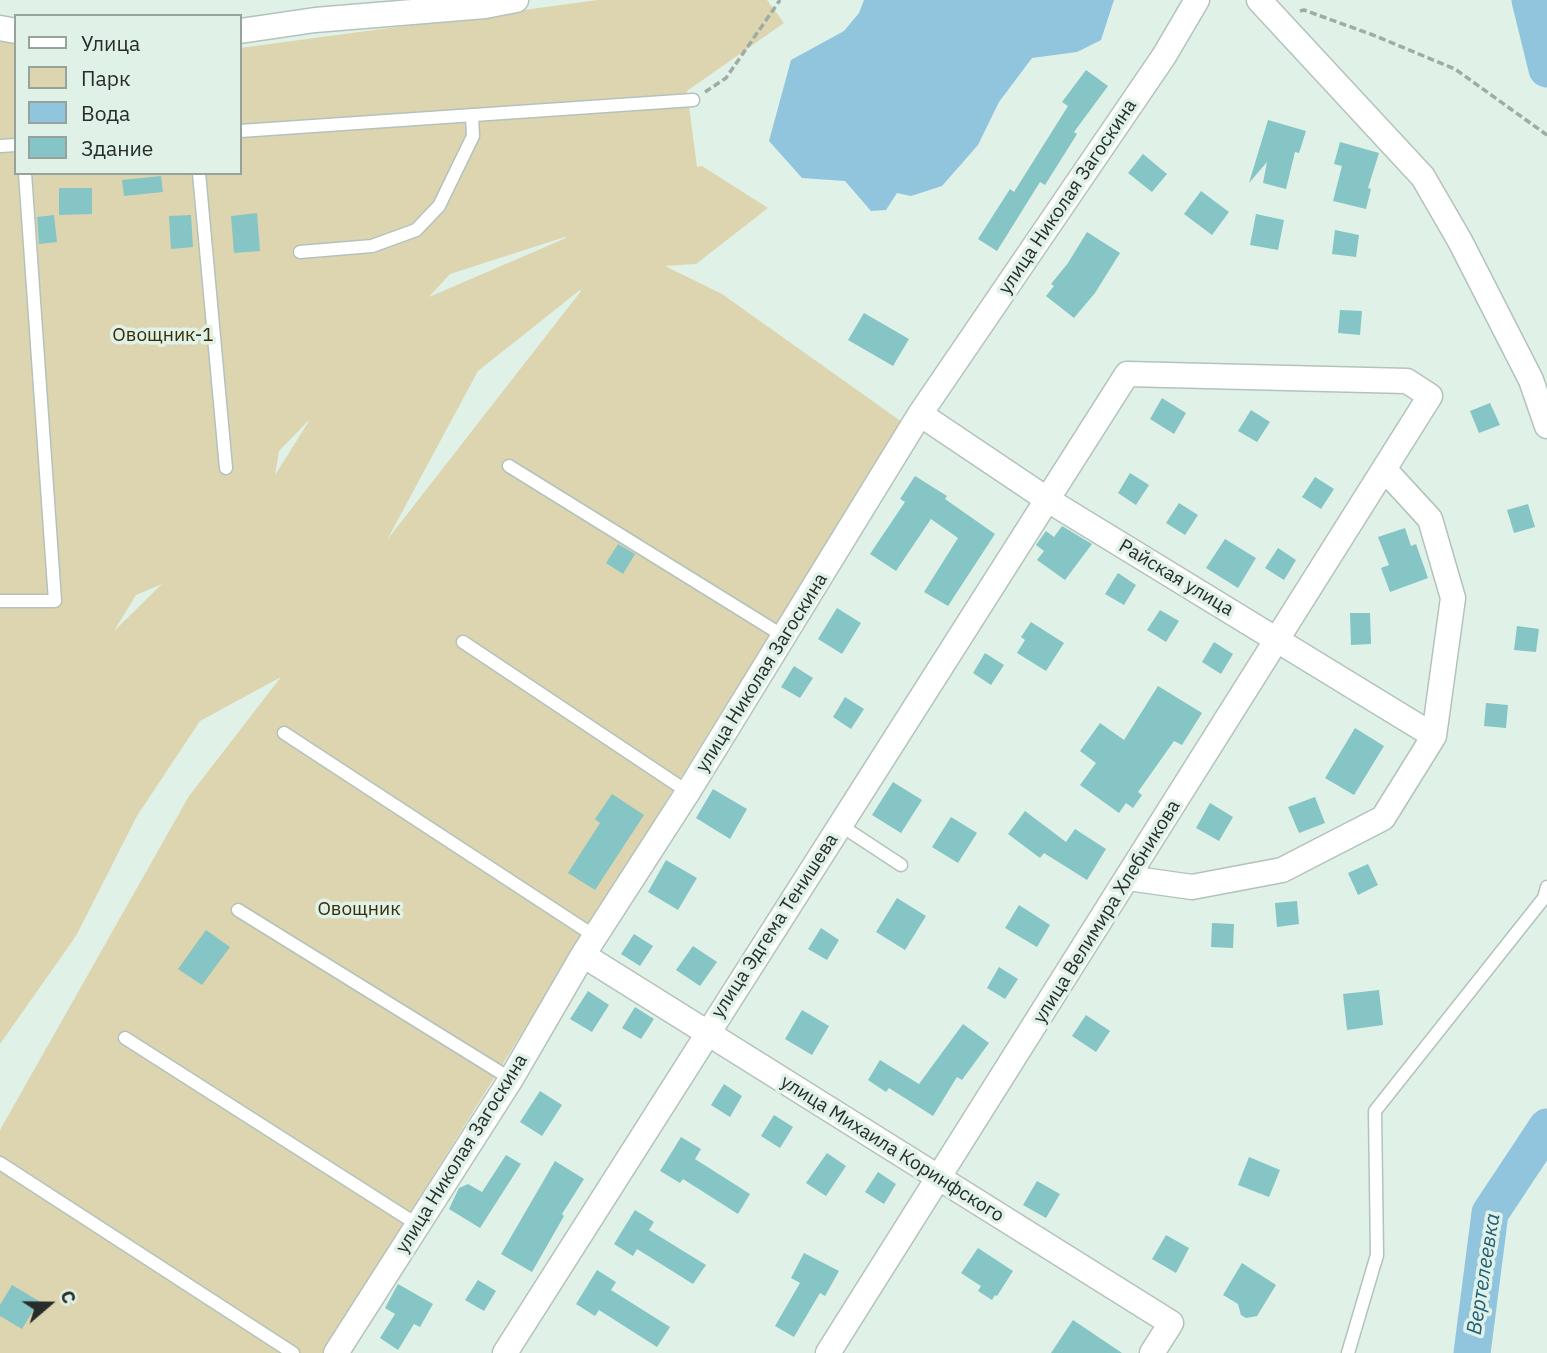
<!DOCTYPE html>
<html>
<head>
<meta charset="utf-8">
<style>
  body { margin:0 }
  #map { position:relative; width:1547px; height:1353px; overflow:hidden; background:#e0f1e8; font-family:"IBM Plex Sans",sans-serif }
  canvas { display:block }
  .legend { position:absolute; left:14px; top:14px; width:228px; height:161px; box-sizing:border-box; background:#e0f1e8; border:2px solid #96a39c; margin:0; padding:9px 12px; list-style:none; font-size:21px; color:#272d2a }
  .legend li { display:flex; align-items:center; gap:14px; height:35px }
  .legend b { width:35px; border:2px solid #96a39c }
  .north { position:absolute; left:14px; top:1269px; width:70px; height:70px; -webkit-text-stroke:5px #e0f1e8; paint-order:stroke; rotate:70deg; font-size:19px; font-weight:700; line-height:28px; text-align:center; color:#272d2a }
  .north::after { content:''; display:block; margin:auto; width:24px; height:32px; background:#272d2a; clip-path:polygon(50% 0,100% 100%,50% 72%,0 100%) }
</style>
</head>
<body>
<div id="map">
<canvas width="1547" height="1353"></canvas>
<ul class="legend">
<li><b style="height:9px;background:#fff"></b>Улица</li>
<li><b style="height:19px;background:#ddd5af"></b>Парк</li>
<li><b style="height:19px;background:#91c5de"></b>Вода</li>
<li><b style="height:19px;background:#85c5c5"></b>Здание</li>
</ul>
<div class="north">С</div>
</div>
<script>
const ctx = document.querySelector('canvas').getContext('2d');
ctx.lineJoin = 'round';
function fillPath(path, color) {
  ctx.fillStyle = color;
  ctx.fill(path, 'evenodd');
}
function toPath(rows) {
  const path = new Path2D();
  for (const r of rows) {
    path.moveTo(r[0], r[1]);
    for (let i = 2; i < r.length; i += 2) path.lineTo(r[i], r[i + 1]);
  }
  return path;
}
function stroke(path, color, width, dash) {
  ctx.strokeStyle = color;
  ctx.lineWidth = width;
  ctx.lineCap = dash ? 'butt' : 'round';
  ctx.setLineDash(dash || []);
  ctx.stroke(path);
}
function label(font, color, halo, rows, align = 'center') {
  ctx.font = font + ' "IBM Plex Sans",sans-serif';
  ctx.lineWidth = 7;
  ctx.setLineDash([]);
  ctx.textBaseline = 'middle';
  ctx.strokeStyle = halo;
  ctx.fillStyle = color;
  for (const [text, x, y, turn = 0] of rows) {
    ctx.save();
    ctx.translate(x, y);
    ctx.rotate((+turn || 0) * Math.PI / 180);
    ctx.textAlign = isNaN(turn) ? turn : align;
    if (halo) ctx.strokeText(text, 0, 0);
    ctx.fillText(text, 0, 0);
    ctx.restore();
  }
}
fillPath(toPath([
  [598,0,767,0,784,23,687,91,697,167,702,166,768,208,696,264,665,266,722,294,902,422,323,1353,0,1353,0,1130,189,796,281,677,200,721,137,816,76,936,0,1044,0,36,16,41,16,173,240,173,240,48],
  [565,237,566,238,429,297,450,274],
  [580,290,581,291,387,540,478,371],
  [308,421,309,421,275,475,279,451],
  [162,584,114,631,136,595]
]), '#ddd5af');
fillPath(toPath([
  [864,0,1114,0,1101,40,1077,52,1032,58,999,102,978,145,942,186,911,196,897,193,886,210,871,211,845,181,802,178,769,141,791,60,844,31,859,13]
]), '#91c5de');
stroke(toPath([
  [1530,0,1547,69],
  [1472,1353,1490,1213,1547,1127]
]), '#91c5de', 37);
fillPath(toPath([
  [1086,70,1108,86,1074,132,1077,134,1045,185,1040,182,997,251,978,239,1010,189,1014,192,1068,106,1062,102],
  [1268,120,1306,131,1299,153,1295,152,1286,189,1263,183,1267,162,1249,183],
  [1340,142,1379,153,1368,188,1371,189,1366,209,1333,201,1342,166,1334,164],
  [1143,154,1167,174,1152,192,1128,173],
  [161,176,163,192,124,196,122,180],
  [59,188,92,188,92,214,59,215],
  [1201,191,1229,212,1212,235,1184,214],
  [257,213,260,251,234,253,231,216],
  [1256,214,1284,220,1278,250,1250,245],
  [54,215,57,242,39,244,37,217],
  [191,215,193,247,171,249,169,216],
  [1335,230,1359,235,1356,257,1332,254],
  [1087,232,1120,253,1095,293,1074,318,1046,296,1054,286,1051,284,1068,263],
  [1340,310,1362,311,1360,335,1338,333],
  [864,313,909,339,893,366,848,340],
  [1162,398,1186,413,1174,434,1150,419],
  [1490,403,1500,425,1479,433,1470,411],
  [1251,410,1270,422,1257,442,1238,431],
  [1130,473,1149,485,1136,505,1118,493],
  [915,476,947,496,945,499,995,534,948,606,924,592,958,538,931,519,896,571,870,554,905,502,900,499],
  [1315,477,1334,489,1321,509,1302,497],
  [1179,503,1198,515,1185,535,1166,523],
  [1528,504,1535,527,1514,533,1507,510],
  [1062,526,1092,544,1065,580,1037,560,1044,551,1036,545,1046,531,1054,537],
  [1405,528,1411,546,1416,544,1428,578,1390,592,1381,568,1389,565,1378,537],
  [1225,539,1256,558,1238,588,1206,568],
  [618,544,635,554,623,574,606,563],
  [1278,548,1296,560,1284,580,1265,568],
  [1118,573,1136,585,1124,605,1105,594],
  [837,608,861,623,842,654,818,639],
  [1160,610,1179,621,1166,642,1147,630],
  [1350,613,1370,613,1371,644,1351,645],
  [1031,622,1064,643,1046,671,1017,653,1025,640,1021,637],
  [1517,626,1539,629,1536,652,1514,650],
  [1214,642,1233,654,1221,674,1202,662],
  [985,653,1004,665,991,685,973,673],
  [794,666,813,678,800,698,781,687],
  [1158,686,1202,713,1182,745,1174,741,1138,792,1142,795,1133,808,1126,803,1119,813,1080,785,1096,763,1080,751,1100,723,1124,740],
  [845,697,864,709,851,729,833,717],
  [1486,703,1508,705,1506,728,1484,726],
  [1355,728,1384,746,1354,795,1325,778],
  [893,782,922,800,901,833,872,815],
  [713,789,747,809,730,839,696,818],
  [612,794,644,815,595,890,568,873,600,823,595,819],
  [1315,797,1325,823,1299,833,1288,807],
  [1210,803,1233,817,1219,841,1196,828],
  [1025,811,1066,842,1075,829,1106,849,1087,880,1044,853,1040,858,1008,834],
  [951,817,977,833,958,863,932,847],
  [666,860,697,878,678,910,648,892],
  [1368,864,1378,885,1358,895,1348,873],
  [897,898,926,916,905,950,876,932],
  [1297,901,1299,924,1277,927,1275,903],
  [1019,905,1050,925,1037,947,1005,928],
  [1212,923,1234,924,1233,948,1211,947],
  [821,928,839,940,827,960,808,949],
  [206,930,230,947,202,985,178,969],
  [634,934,653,946,640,966,621,954],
  [693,946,717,962,700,986,676,970],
  [999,967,1018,979,1005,999,987,988],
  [1379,990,1383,1025,1347,1030,1343,994],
  [588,991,609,1005,592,1032,570,1019],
  [635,1007,654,1019,641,1039,622,1028],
  [802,1010,829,1026,812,1055,785,1039],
  [1086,1015,1110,1031,1096,1052,1072,1036],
  [963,1024,989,1043,962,1080,957,1077,933,1116,889,1088,886,1092,868,1080,880,1060,919,1084],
  [724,1084,742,1096,730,1117,711,1105],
  [540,1091,562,1105,542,1136,520,1122],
  [774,1115,793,1127,780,1148,761,1136],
  [681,1137,701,1149,695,1159,750,1194,738,1214,683,1179,680,1183,660,1171],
  [827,1153,846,1166,826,1196,806,1183],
  [506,1155,521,1164,480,1228,449,1209,459,1188,468,1184,482,1192],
  [1249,1157,1280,1170,1269,1197,1238,1185],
  [555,1161,584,1179,562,1214,564,1216,532,1272,501,1254],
  [878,1172,896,1184,884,1204,865,1192],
  [1037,1181,1060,1194,1046,1218,1023,1205],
  [635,1210,654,1222,649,1230,706,1265,693,1284,637,1249,633,1256,614,1244],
  [1166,1235,1189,1248,1176,1273,1152,1259],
  [978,1248,1013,1271,997,1296,995,1295,992,1300,978,1291,981,1286,961,1273],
  [804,1253,839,1271,825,1296,820,1293,794,1337,775,1326,800,1283,791,1278],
  [1242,1263,1276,1285,1257,1316,1246,1318,1241,1315,1238,1304,1223,1295],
  [597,1270,616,1282,611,1290,670,1327,657,1347,599,1310,595,1316,576,1304],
  [478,1280,496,1291,484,1311,465,1300],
  [398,1284,433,1304,420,1327,414,1324,398,1350,380,1338,395,1314,385,1308],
  [12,1285,39,1301,22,1329,0,1316,0,1305],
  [1073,1320,1122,1353,1051,1353]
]), '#85c5c5');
const service = toPath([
  [240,131,693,100],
  [0,146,16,145],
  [199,173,226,468],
  [300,252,372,246,416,230,439,206,473,136,472,115],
  [509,466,785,637],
  [0,601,55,601,25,173],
  [463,642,688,792],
  [284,733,596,937],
  [840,825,901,865],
  [238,910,511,1079],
  [125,1038,418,1225],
  [0,1163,293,1353],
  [1348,1353,1377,1255,1375,1111,1544,898,1547,887]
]);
const minor = toPath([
  [1259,0,1423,177,1460,241,1531,380,1547,426],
  [0,28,16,31],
  [240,31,315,20,485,6,516,0],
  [920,414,1048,500,1434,736],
  [1128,878,1192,887,1282,870,1383,818,1434,736,1453,598,1430,519,1385,470],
  [583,955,1171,1323,1152,1353],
  [336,1353,511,1079,583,955,688,792,920,414,1164,56,1197,0],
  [505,1353,1127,374,1407,381,1430,396,828,1353]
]);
stroke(service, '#b3c3bb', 15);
stroke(minor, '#b3c3bb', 27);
stroke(toPath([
  [1300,11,1304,10,1373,35,1455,69,1547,135],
  [705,92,726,78,780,0]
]), '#9faca5', 3.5, [7, 3.5]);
stroke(service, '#fff', 12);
stroke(minor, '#fff', 24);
label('19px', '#272d2a', '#e0f1e8', [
  ["улица Николая Загоскина",1068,197,-56],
  ["Райская улица",1176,578,31],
  ["улица Николая Загоскина",762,673,-58],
  ["улица Велимира Хлебникова",1107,912,-58],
  ["улица Эдгема Тенишева",775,926,-57],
  ["улица Михаила Коринфского",892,1149,32],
  ["улица Николая Загоскина",462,1154,-58]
]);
label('19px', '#382f07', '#e0f1e8', [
  ["Овощник-1",163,336],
  ["Овощник",359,910]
]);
label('italic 21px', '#1f5f79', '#e0f1e8', [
  ["Вертелеевка",1484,1274,-81]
]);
</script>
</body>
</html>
